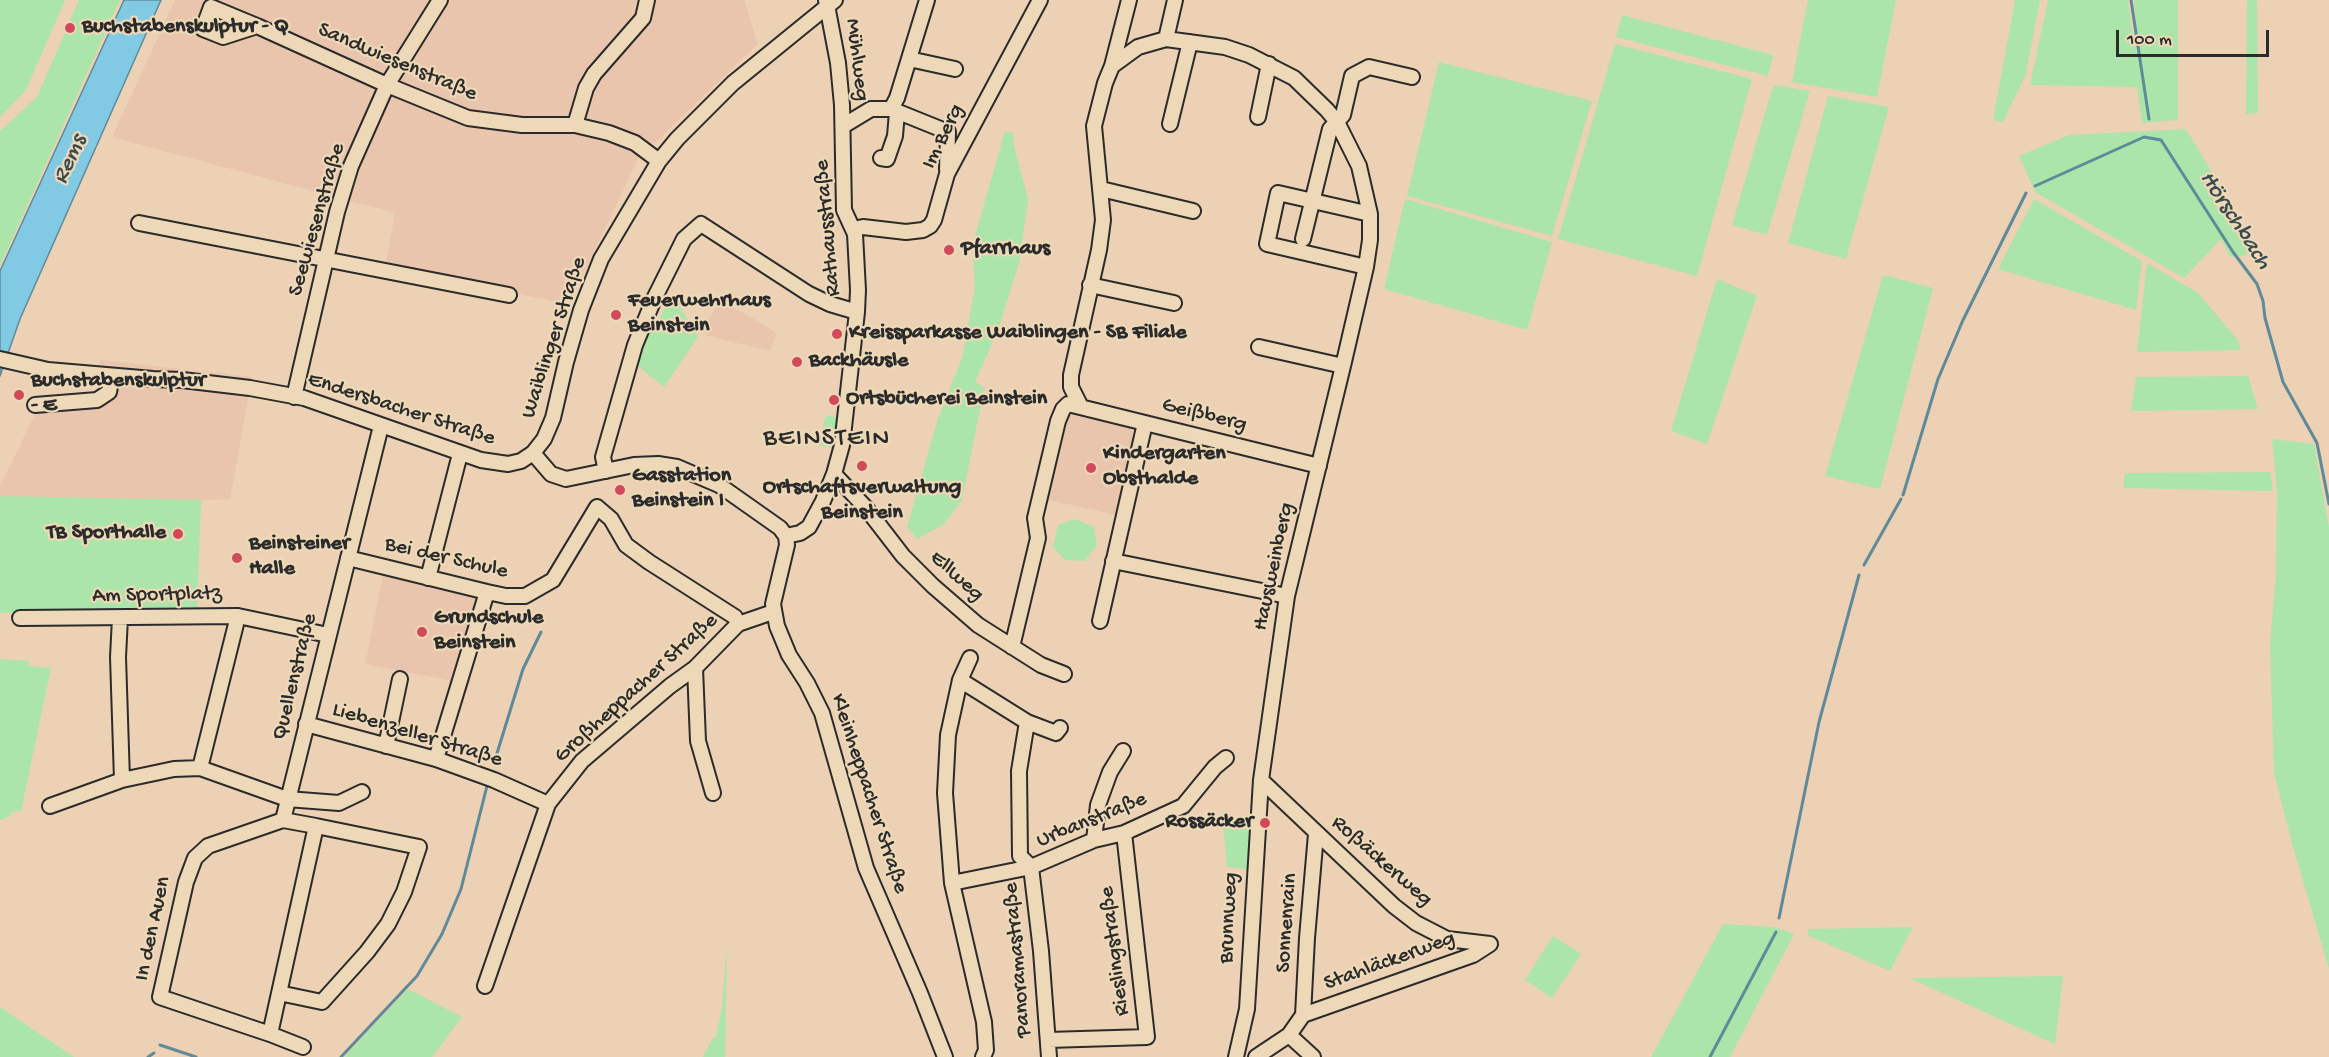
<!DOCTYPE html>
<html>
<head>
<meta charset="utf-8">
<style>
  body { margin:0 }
  #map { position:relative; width:2329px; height:1057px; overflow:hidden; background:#edd1b4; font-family:"Gochi Hand",sans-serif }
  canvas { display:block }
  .scale { position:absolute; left:2116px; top:30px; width:153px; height:27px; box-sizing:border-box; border:3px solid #2b2b2b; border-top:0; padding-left:8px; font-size:18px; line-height:21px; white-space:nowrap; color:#2b2b2b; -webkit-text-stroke:4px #edd8b7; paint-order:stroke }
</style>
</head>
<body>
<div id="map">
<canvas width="2329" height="1057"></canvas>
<div class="scale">100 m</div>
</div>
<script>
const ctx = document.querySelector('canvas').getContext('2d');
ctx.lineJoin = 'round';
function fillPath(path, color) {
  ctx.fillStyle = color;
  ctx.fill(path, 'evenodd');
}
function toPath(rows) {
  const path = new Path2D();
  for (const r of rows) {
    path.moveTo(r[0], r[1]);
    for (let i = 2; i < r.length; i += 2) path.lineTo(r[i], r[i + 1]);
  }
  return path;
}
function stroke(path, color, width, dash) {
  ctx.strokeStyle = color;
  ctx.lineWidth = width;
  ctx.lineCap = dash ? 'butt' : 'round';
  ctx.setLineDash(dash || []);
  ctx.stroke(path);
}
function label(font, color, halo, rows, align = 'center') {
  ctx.font = font + ' "Gochi Hand",sans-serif';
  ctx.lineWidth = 4.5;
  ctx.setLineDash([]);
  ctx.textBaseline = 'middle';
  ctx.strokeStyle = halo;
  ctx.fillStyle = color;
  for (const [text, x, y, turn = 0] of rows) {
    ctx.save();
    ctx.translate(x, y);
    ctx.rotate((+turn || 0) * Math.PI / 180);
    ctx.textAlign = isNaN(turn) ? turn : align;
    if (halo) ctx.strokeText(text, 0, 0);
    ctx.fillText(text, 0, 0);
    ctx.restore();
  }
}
fillPath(toPath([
  [175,0,744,0,758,44,638,159,569,304,385,268,395,213,112,137],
  [720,299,777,333,770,351,708,336,703,330],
  [100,360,252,377,230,499,201,500,0,496,0,486,38,408,95,404],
  [1068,414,1129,427,1132,431,1133,436,1116,515,1049,500],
  [383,576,482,599,457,682,365,664]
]), '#e9c5ad');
fillPath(toPath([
  [0,0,65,0,26,90,0,117],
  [79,0,120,0,0,266,0,131,37,97],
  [1808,0,1896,0,1877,97,1792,82],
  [2015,0,2040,0,2026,74,2003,122,1993,120],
  [2048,0,2128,0,2134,46,2138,47,2134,0,2178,0,2178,120,2142,123,2137,87,2030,85],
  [2247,0,2257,0,2258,113,2246,114],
  [1622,15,1773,55,1768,76,1616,37],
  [1615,44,1752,79,1697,276,1558,239],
  [1439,62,1592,101,1552,236,1407,196],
  [1776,85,1810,91,1767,235,1732,225,1772,89],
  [1828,96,1889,107,1846,259,1788,243],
  [2186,129,2221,187,2216,206,2224,217,2235,221,2250,238,2247,255,2230,257,2221,239,2184,278,2035,192,2019,156,2069,135],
  [1005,131,1013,133,1014,146,1028,199,1019,263,998,330,975,382,984,388,962,500,944,524,917,539,907,527,938,418,962,358,975,287,972,246],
  [1405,199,1552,242,1527,330,1384,289],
  [2034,199,2142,261,2136,310,1998,269],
  [2147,263,2198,293,2237,339,2241,350,2137,352],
  [1883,275,1933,288,1880,489,1825,476],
  [1717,279,1757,296,1707,444,1671,431],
  [672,294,698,337,664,387,634,363,650,320,657,323],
  [2248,376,2258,409,2131,411,2136,377],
  [826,415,840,418,836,449,818,445],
  [2272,439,2314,444,2329,527,2329,969,2293,847,2274,773,2270,645,2276,573,2277,492],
  [2270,472,2273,491,2123,488,2125,473],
  [0,496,201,500,197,611,0,613],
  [1075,519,1094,527,1097,545,1085,561,1065,560,1053,547,1058,525],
  [0,659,29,661,29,666,51,668,21,811,11,812,11,816,0,820],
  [1222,810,1252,831,1247,869,1227,867],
  [1723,924,1774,927,1794,934,1730,1057,1651,1057],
  [1913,927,1890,971,1807,935,1809,929],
  [1553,936,1581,954,1552,998,1525,980],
  [727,943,725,1057,703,1057,712,1039,716,1037,722,1007],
  [2063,976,2055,1044,1909,978],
  [408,989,462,1017,432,1057,344,1057],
  [0,1007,74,1057,0,1057]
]), '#ace5a9');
const water = toPath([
  [124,0,161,0,20,319,0,376,0,271,124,0]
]);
fillPath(water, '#82c9e3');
stroke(water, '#5f8a99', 1.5);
stroke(toPath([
  [2131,0,2149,119],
  [2035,186,2144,137,2161,140,2233,252,2257,284,2263,301,2265,318,2283,382,2317,443,2329,504],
  [1903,495,1938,379,1963,320,2026,193],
  [1864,565,1901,499],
  [494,763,523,669,541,632],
  [1779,918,1819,722,1859,575],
  [160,1045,196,1057],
  [148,1057,154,1053],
  [341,1057,417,976,442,934,461,889,487,786],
  [1710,1057,1776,932]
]), '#5f8a99', 3);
const minor = toPath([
  [257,26,223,37,203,29,211,7,257,26,387,85,468,118,522,125,575,125,609,133,635,143,659,161],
  [1166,39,1175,0],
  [909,59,955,69],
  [1112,66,1129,0],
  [891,109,948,132,947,170],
  [1258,117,1269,64],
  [1170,124,1190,42],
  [575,125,586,88,594,74,643,18,647,0],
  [843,126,871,109,891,109,897,98,927,0],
  [881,158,887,159,895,136,897,112],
  [1101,189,1193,211],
  [139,223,509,295],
  [854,229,863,227,906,232,923,230,930,226,934,220,947,174,1040,0],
  [1303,239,1330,129,1343,115,1352,76,1369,67,1412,77],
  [1366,267,1267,244,1278,193,1370,214],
  [1090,285,1174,303],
  [1259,347,1343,366],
  [0,359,48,370,153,379,182,380,250,388,304,398,481,460,508,464,521,461,533,453,544,439,553,418,566,362,581,310,601,259,659,161,677,139,733,83,835,0],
  [294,397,337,212,351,166,387,85,440,0],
  [35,405,97,400,109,392,112,376],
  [1081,407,1071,387,1071,375,1099,250,1103,220,1094,126,1105,83,1112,66,1138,47,1166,39,1225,47,1249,55,1294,78,1327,110,1337,122,1359,166,1370,214,1370,240,1366,267,1343,366,1287,596,1261,780,1247,1009,1236,1057],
  [533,453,551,474,566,479,634,465,658,464,677,467,719,485,780,528,786,536,787,545,773,604,777,626,789,655,807,683,822,713,866,868,920,993,945,1057],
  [606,471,603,457,635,345,654,299,684,239,701,224,809,294,830,304,857,312],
  [834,474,866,508,903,556,933,586,978,625,1041,665,1064,674],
  [786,536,800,533,809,527,823,501,834,474,842,445,857,312,858,290,855,234,844,210,842,105,838,63,826,0],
  [348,558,487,592,506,596,525,596,553,580,597,507,611,519,626,545,649,562,735,617,738,624],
  [1113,561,1287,596],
  [428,578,460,454],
  [20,618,238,616,328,635],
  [120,618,118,657,122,780],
  [1100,621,1145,423],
  [1012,647,1038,538,1035,518,1058,421,1063,409,1068,404,1319,466],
  [970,658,960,680,948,735,945,793,952,883,984,1022,986,1050,983,1057],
  [695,668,698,741,713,793],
  [960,680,1027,722],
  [306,724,436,759,494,780,548,804],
  [386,746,400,679],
  [436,759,487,592],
  [200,768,238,616],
  [1261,780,1394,906,1416,923,1447,939,1490,944],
  [50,806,122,780,174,769,200,768,287,799,339,803,362,792],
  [283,820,316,826,270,1034,160,997,186,882,195,858,208,846,283,820],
  [283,820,381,426],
  [1094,840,1098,805,1110,772,1123,751],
  [952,883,1031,867,1094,840,1124,833,1183,806,1215,767,1226,758],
  [485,986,548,804,582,761,670,686,695,668,738,624,773,612],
  [279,993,322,1002,367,952,388,924,404,892,419,847,316,826],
  [1303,1015,1473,955,1490,944],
  [1303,1015,1307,938,1316,834],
  [270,1034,303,1047],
  [1289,1035,1313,1057],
  [1048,1040,1147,1037,1124,833],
  [1049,1057,1041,951,1031,867,1020,856,1019,771,1027,722,1056,733,1060,728],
  [1256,1057,1289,1035,1303,1015]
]);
stroke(minor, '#2b2b2b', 18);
stroke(minor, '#edd8b7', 14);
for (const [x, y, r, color] of [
  [70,28,6,"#d1495b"],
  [949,250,6,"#d1495b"],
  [616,315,6,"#d1495b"],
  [837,334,6,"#d1495b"],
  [797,362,6,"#d1495b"],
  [19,395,6,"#d1495b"],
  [834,400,6,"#d1495b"],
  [862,466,6,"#d1495b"],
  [1091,468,6,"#d1495b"],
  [620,490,6,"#d1495b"],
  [178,534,6,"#d1495b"],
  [237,558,6,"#d1495b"],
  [422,632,6,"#d1495b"],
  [1265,823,6,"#d1495b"]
]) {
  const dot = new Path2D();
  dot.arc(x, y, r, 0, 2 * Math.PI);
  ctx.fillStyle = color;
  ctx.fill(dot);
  stroke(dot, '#edd8b7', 2);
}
label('bold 22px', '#2b2b2b', '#edd8b7', [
  ["Buchstabenskulptur - Q",82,28],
  ["Pfarrhaus",961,250],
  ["Feuerwehrhaus",628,302],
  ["Beinstein",628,327],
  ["Kreissparkasse Waiblingen - SB Filiale",849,334],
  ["Backhäusle",809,362],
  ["Buchstabenskulptur",31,382],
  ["- E",31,407],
  ["Ortsbücherei Beinstein",846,400],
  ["Kindergarten",1103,455],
  ["Obsthalde",1103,480],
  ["Gasstation",632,477],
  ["Beinstein I",632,502],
  ["Ortschaftsverwaltung",862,489,"center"],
  ["Beinstein",862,514,"center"],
  ["TB Sporthalle",166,534,"right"],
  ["Beinsteiner",249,545],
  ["Halle",249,570],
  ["Grundschule",434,619],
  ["Beinstein",434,644],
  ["Rossäcker",1253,823,"right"]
], 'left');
label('22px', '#2b2b2b', '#edd8b7', [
  ["Mühlweg",856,60,83],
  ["Sandwiesenstraße",397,63,23],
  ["Im Berg",944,137,-64],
  ["Seewiesenstraße",318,220,-74],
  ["Rathausstraße",829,228,-95],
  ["Waiblinger Straße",555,338,-72],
  ["Endersbacher Straße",401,410,18],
  ["Geißberg",1204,416,14],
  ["Bei der Schule",446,559,13],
  ["Hausweinberg",1275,567,-78],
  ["Ellweg",956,577,42],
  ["Am Sportplatz",157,596,-1],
  ["Quellenstraße",296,677,-76],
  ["Großheppacher Straße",637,689,-42],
  ["Liebenzeller Straße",417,736,17],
  ["Kleinheppacher Straße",868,794,72],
  ["Urbanstraße",1092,821,-22],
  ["Roßäckerweg",1381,862,41],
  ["Brunnweg",1230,918,-87],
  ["Sonnenrain",1288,923,-86],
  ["In den Auen",154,929,-78],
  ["Rieslingstraße",1116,951,-97],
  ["Panoramastraße",1019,960,-95],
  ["Stahläckerweg",1390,962,-20]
]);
label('italic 24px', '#3c4b50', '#edd8b7', [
  ["Rems",71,160,-66],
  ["Hörschbach",2234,221,57]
]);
ctx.letterSpacing = '1.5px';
label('26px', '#2b2b2b', '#edd8b7', [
  ["BEINSTEIN",827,440]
]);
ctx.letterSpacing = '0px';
</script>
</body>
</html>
